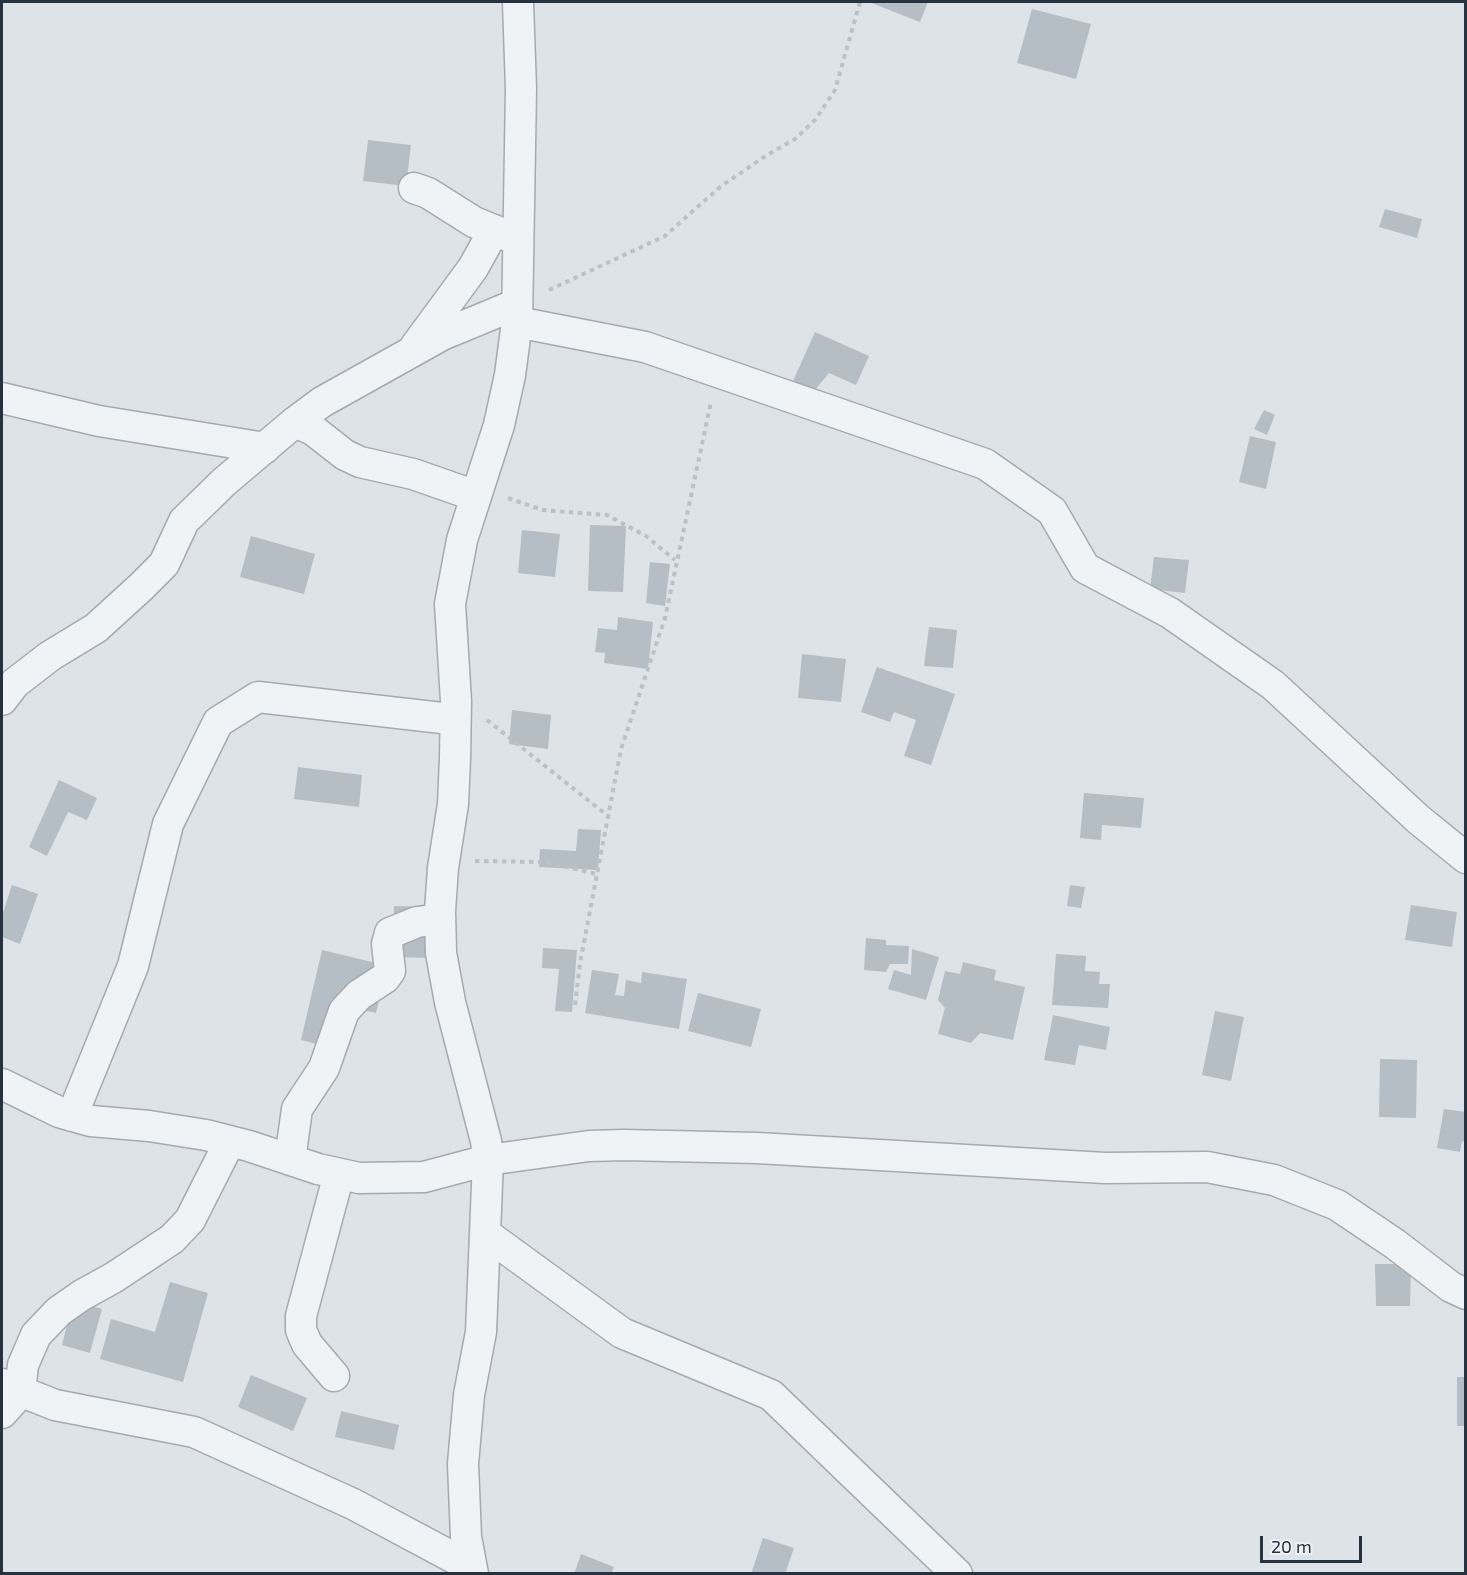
<!DOCTYPE html>
<html>
<head>
<meta charset="utf-8">
<style>
  body { margin:0 }
  #map { position:relative; width:1467px; height:1575px; overflow:hidden; background:#dee3e8; font-family:"Exo 2",sans-serif }
  canvas { display:block }
  .frame { position:absolute; inset:0; border:3px solid #26323f; pointer-events:none }
  .scale { position:absolute; left:1260px; top:1536px; width:102px; height:27px; box-sizing:border-box; border:3px solid #26323f; border-top:0; padding-left:8px; font-size:18px; line-height:21px; white-space:nowrap; color:#26323f; -webkit-text-stroke:4px #edf2f6; paint-order:stroke }
</style>
</head>
<body>
<div id="map">
<canvas width="1467" height="1575"></canvas>
<div class="frame"></div>
<div class="scale">20 m</div>
</div>
<script>
const ctx = document.querySelector('canvas').getContext('2d');
ctx.lineJoin = 'round';
function fillPath(path, color) {
  ctx.fillStyle = color;
  ctx.fill(path, 'evenodd');
}
function toPath(rows) {
  const path = new Path2D();
  for (const r of rows) {
    path.moveTo(r[0], r[1]);
    for (let i = 2; i < r.length; i += 2) path.lineTo(r[i], r[i + 1]);
  }
  return path;
}
function stroke(path, color, width, dash) {
  ctx.strokeStyle = color;
  ctx.lineWidth = width;
  ctx.lineCap = dash ? 'butt' : 'round';
  ctx.setLineDash(dash || []);
  ctx.stroke(path);
}
fillPath(toPath([
  [869,2,928,2,920,22],
  [1032,9,1091,24,1076,79,1017,63],
  [368,140,411,145,406,186,363,181],
  [1385,209,1422,219,1417,238,1379,227],
  [815,332,869,356,856,385,829,373,814,391,793,381],
  [1264,410,1275,415,1267,435,1254,429],
  [1250,436,1276,442,1266,489,1239,482],
  [590,525,626,526,623,592,588,591],
  [522,530,560,534,555,577,518,573],
  [251,536,315,554,304,594,240,577],
  [1154,557,1189,560,1185,593,1150,589],
  [650,562,670,564,665,606,646,603],
  [618,617,653,622,648,669,604,663,605,653,595,652,598,628,617,630],
  [929,627,957,630,953,668,924,666],
  [802,654,846,659,841,702,798,698],
  [877,667,955,694,931,765,904,756,916,720,894,712,890,722,861,712],
  [512,710,551,715,548,749,509,744],
  [298,767,362,775,359,807,294,799],
  [59,780,97,798,87,820,68,812,47,856,29,847],
  [1084,793,1144,798,1141,828,1102,825,1101,840,1080,838],
  [578,829,601,830,598,870,539,867,540,849,576,851],
  [12,885,38,894,20,944,2,937,2,916],
  [1070,885,1085,887,1081,908,1067,906],
  [1411,905,1457,912,1452,947,1405,940],
  [394,906,434,907,433,958,393,957],
  [866,938,886,940,886,945,909,946,908,964,890,964,886,972,864,970],
  [543,948,577,950,572,1012,555,1011,559,969,542,968],
  [912,949,939,957,926,1000,888,989,894,970,911,975],
  [322,950,401,969,383,984,376,1013,342,1005,332,1048,301,1040],
  [1056,954,1086,956,1085,971,1100,972,1099,984,1110,984,1108,1008,1052,1005],
  [963,962,996,970,994,980,1025,987,1013,1040,980,1033,971,1043,938,1034,945,1008,938,1000,945,971,960,974],
  [592,970,619,974,615,995,624,996,626,980,641,983,642,972,687,979,679,1029,585,1013],
  [698,993,761,1009,751,1047,688,1031],
  [1215,1011,1244,1017,1231,1081,1202,1075],
  [1053,1015,1110,1027,1106,1050,1079,1045,1075,1065,1044,1060],
  [1380,1059,1417,1060,1416,1118,1379,1117],
  [1444,1109,1466,1112,1466,1142,1462,1141,1460,1152,1437,1148],
  [1375,1264,1411,1264,1410,1306,1376,1306],
  [170,1282,208,1293,183,1382,100,1359,111,1319,155,1332],
  [73,1301,102,1309,90,1353,62,1345],
  [251,1375,307,1398,293,1431,238,1407],
  [1457,1377,1466,1377,1466,1426,1457,1426],
  [341,1411,399,1425,394,1450,335,1437],
  [763,1538,794,1548,785,1574,751,1574],
  [581,1554,614,1567,611,1574,574,1574]
]), '#b5bdc5');
const minor = toPath([
  [414,188,428,193,474,222,513,238],
  [517,322,645,347,985,464,1052,511,1085,568,1170,613,1273,685,1418,819,1466,858],
  [415,347,473,268,494,230],
  [2,398,99,421,265,448],
  [295,422,313,430,345,455,360,462,413,474,476,496],
  [2,700,15,683,50,656,96,628,141,587,164,564,184,521,224,482,295,422,322,402,442,335,517,304],
  [2,1084,59,1112,91,1121,149,1126,206,1135,249,1146,318,1169,359,1178,424,1177,488,1160,589,1146,624,1145,757,1148,1105,1168,1207,1167,1274,1180,1337,1205,1395,1244,1451,1287,1466,1294],
  [72,1116,133,966,168,824,218,722,258,697,442,718],
  [290,1160,297,1109,324,1068,344,1011,359,995,385,978,390,971,387,944,390,933,417,922,440,919],
  [486,1234,622,1333,771,1395,957,1574],
  [334,1376,307,1344,301,1330,301,1316,339,1174],
  [2,1384,55,1405,194,1432,353,1504,471,1567],
  [2,1413,20,1393,23,1365,36,1335,59,1311,82,1295,113,1278,172,1239,190,1220,230,1141],
  [473,1574,466,1537,463,1464,469,1395,481,1332,488,1160,486,1141,450,1002,441,953,440,911,443,868,453,804,455,758,456,701,450,604,462,540,499,425,510,375,517,322,521,89,518,2]
]);
stroke(minor, '#a3aab2', 33);
stroke(toPath([
  [549,290,665,236,720,187,767,155,795,139,815,120,835,90,860,2],
  [508,498,542,510,607,515,646,536,675,560],
  [487,720,608,816],
  [475,861,546,862,596,874],
  [575,1005,580,963,621,749,665,618,711,402]
]), '#bbc1c6', 4, [4.5, 4.5]);
stroke(minor, '#f0f3f6', 30);
</script>
</body>
</html>
